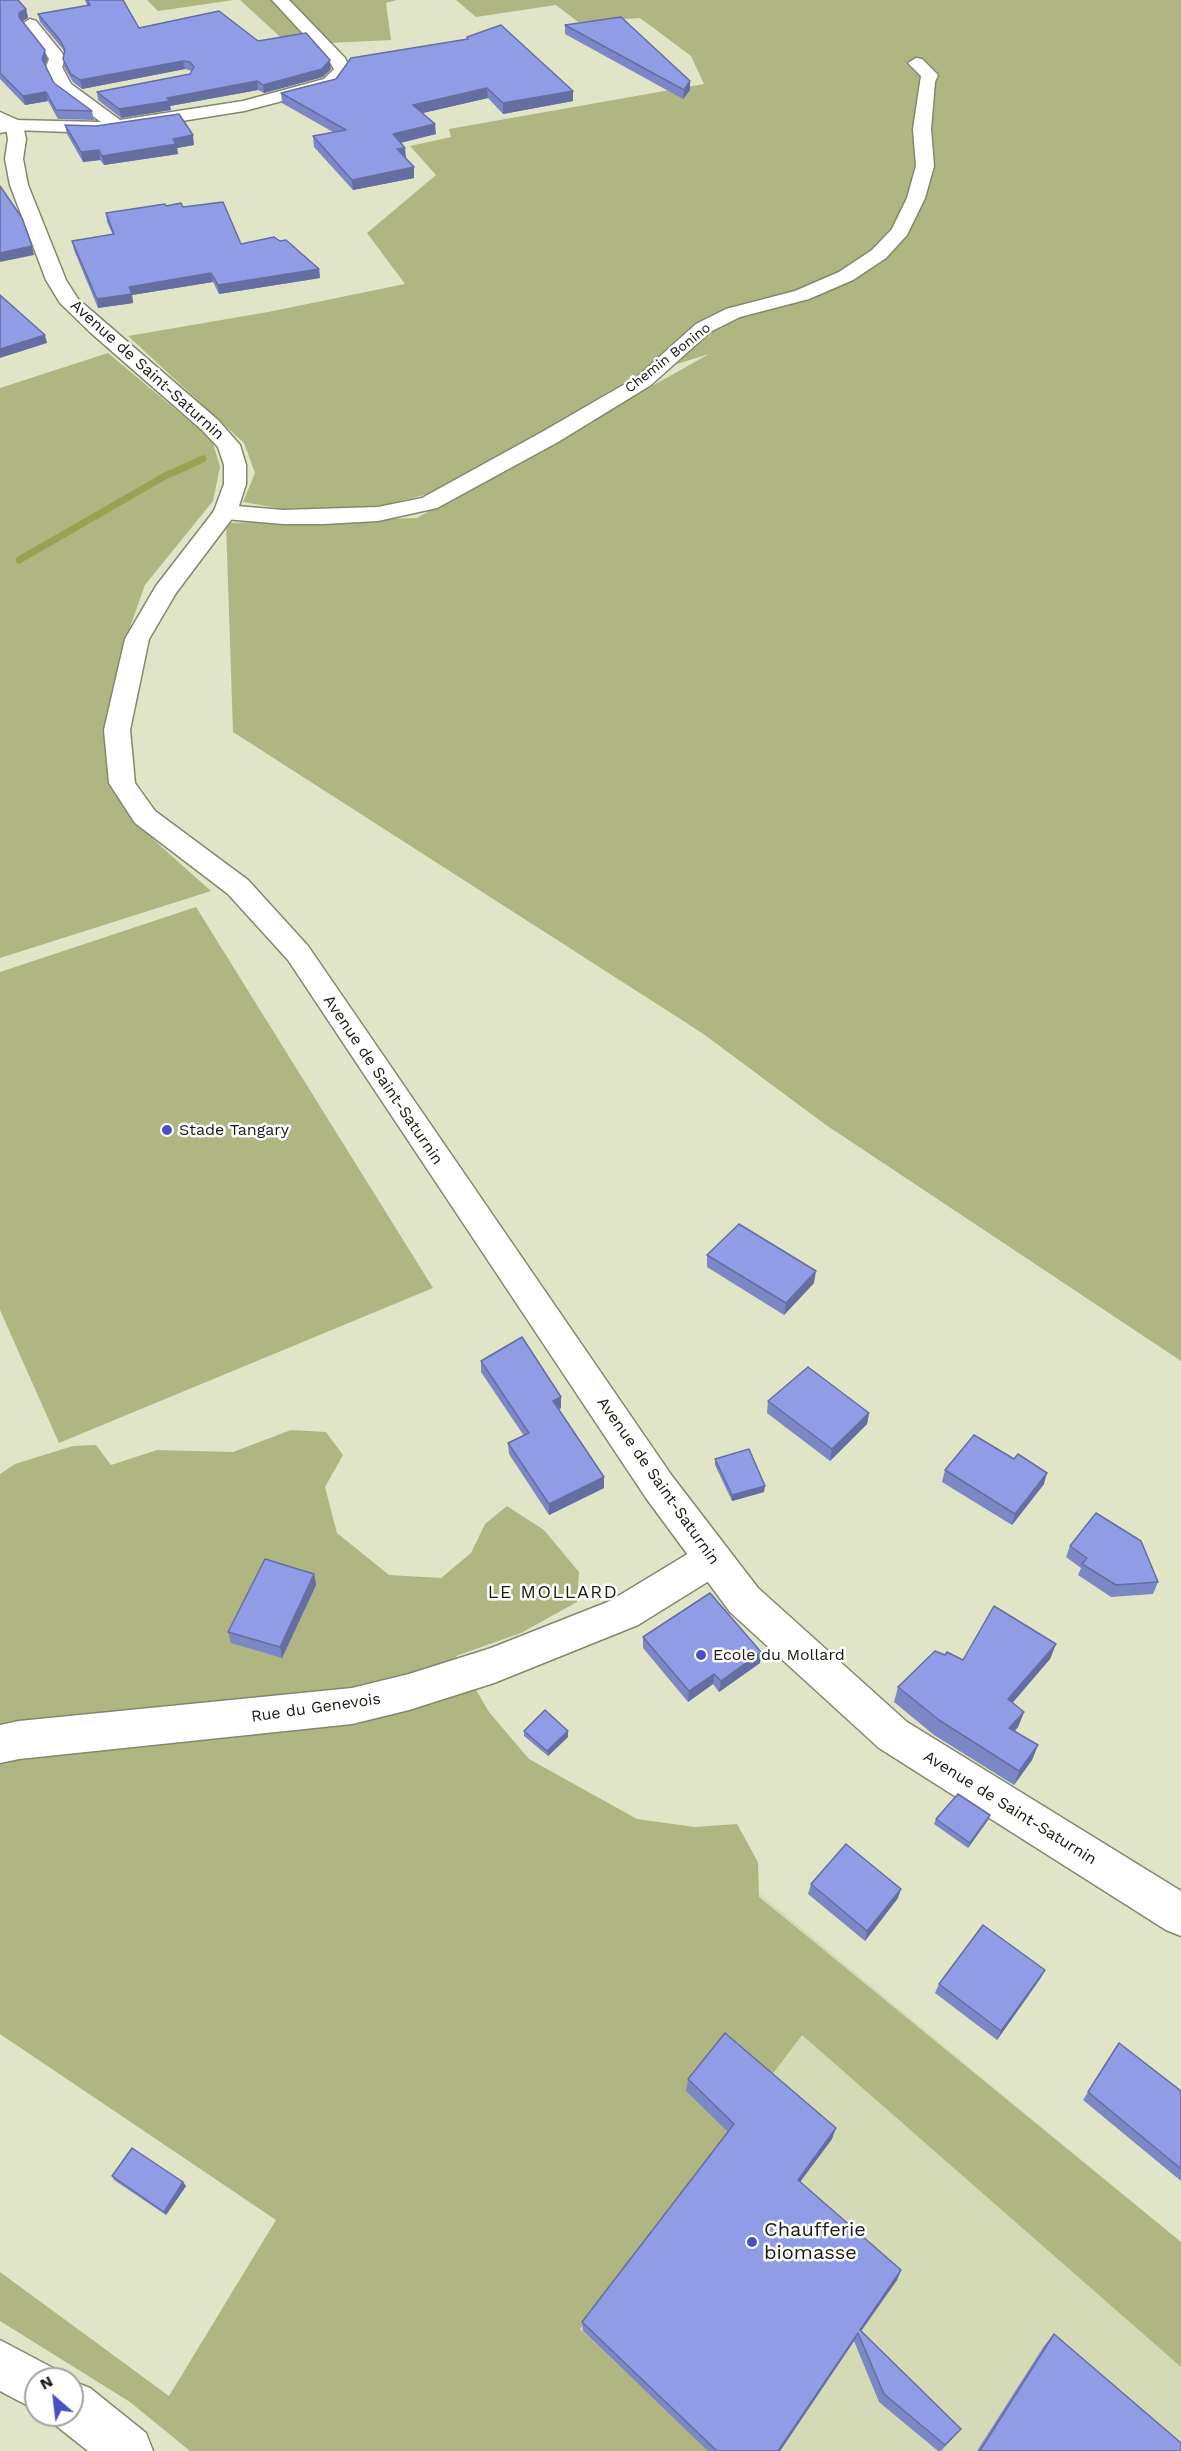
<!DOCTYPE html>
<html>
<head>
<meta charset="utf-8">
<style>
  body { margin:0 }
  #map { position:relative; width:1181px; height:2451px; overflow:hidden; background:#e0e5c7; font-family:"Work Sans",sans-serif }
  canvas { display:block }
  .north { position:absolute; left:24px; top:2367px; width:60px; height:60px; box-sizing:border-box; background:#fff; border:2px solid #a3a39f; border-radius:50%; rotate:332deg; font-size:16px; font-weight:700; line-height:24px; text-align:center; color:#181a0f }
  .north::after { content:''; display:block; margin:auto; width:21px; height:27px; background:#494fc5; clip-path:polygon(50% 0,100% 100%,50% 72%,0 100%) }
</style>
</head>
<body>
<div id="map">
<canvas width="1181" height="2451"></canvas>
<div class="north">N</div>
</div>
<script>
const ctx = document.querySelector('canvas').getContext('2d');
ctx.lineJoin = 'round';
function fillPath(path, color) {
  ctx.fillStyle = color;
  ctx.fill(path, 'evenodd');
}
function toPath(rows) {
  const path = new Path2D();
  for (const r of rows) {
    path.moveTo(r[0], r[1]);
    for (let i = 2; i < r.length; i += 2) path.lineTo(r[i], r[i + 1]);
  }
  return path;
}
function stroke(path, color, width, dash) {
  ctx.strokeStyle = color;
  ctx.lineWidth = width;
  ctx.lineCap = dash ? 'butt' : 'round';
  ctx.setLineDash(dash || []);
  ctx.stroke(path);
}
function label(font, color, halo, rows, align = 'center') {
  ctx.font = font + ' "Work Sans",sans-serif';
  ctx.lineWidth = 5;
  ctx.setLineDash([]);
  ctx.textBaseline = 'middle';
  ctx.strokeStyle = halo;
  ctx.fillStyle = color;
  for (const [text, x, y, turn = 0] of rows) {
    ctx.save();
    ctx.translate(x, y);
    ctx.rotate((+turn || 0) * Math.PI / 180);
    ctx.textAlign = isNaN(turn) ? turn : align;
    if (halo) ctx.strokeText(text, 0, 0);
    ctx.fillText(text, 0, 0);
    ctx.restore();
  }
}
fillPath(toPath([
  [760,1894,1181,2242,1181,2451,549,2451,506,2176,696,1954]
]), '#d4dab5');
fillPath(toPath([
  [147,0,234,0,158,11],
  [240,0,397,0,386,3,391,40,289,45],
  [456,0,1181,0,1181,1361,826,1125,702,1033,233,732,226,523,417,518,709,354,630,379,444,490,380,506,283,509,243,502,255,473,244,443,128,336,268,312,405,284,367,233,436,175,410,146,451,137,449,129,704,84,691,56,640,18,578,22,556,5,476,17],
  [108,353,212,440,220,467,213,501,145,585,125,641,112,786,155,841,211,891,0,958,0,388],
  [196,907,433,1288,59,1443,0,1310,0,972],
  [291,1430,326,1432,343,1455,325,1487,337,1533,389,1575,441,1578,471,1553,485,1524,507,1506,544,1530,579,1572,577,1602,521,1633,456,1656,489,1712,529,1759,637,1819,695,1827,737,1824,758,1862,759,1897,1181,2242,1181,2367,802,2035,580,2329,709,2451,190,2451,130,2402,0,2321,0,2272,169,2396,276,2220,0,2034,0,1474,15,1464,73,1446,96,1445,111,1465,157,1450,233,1452]
]), '#afb682');
stroke(toPath([
  [19,560,165,476,203,459]
]), '#99a250', 7);
const minor = toPath([
  [272,0,289,0,345,58,350,69,336,87,244,111,126,130,97,133,14,130,0,133,0,123,14,120,101,122,58,91,46,67,49,59,46,54,22,24,30,19,36,21,62,53,65,59,62,67,71,84,120,120,243,101,324,79,334,69,331,64,272,0],
  [916,58,922,59,938,75,935,82,931,129,934,166,925,198,907,235,886,258,853,280,809,299,740,317,710,332,651,385,558,442,437,508,378,521,324,524,283,524,225,519,217,517,213,512,217,507,225,505,283,510,378,507,422,498,542,432,637,377,696,324,726,309,795,291,839,272,872,250,892,229,907,198,916,166,913,129,921,76,908,63,916,58],
  [712,1543,725,1547,731,1559,725,1571,638,1625,494,1683,409,1710,352,1724,19,1759,0,1763,0,1725,19,1721,352,1688,409,1674,491,1648,610,1601,699,1547,712,1543],
  [0,2340,53,2368,58,2379,36,2379,36,2410,0,2391,0,2340],
  [72,2381,90,2388,146,2433,153,2451,88,2451,54,2424,51,2415,72,2415,72,2381]
]);
const major = toPath([
  [0,112,20,121,23,125,26,139,23,159,28,185,66,280,78,299,218,420,240,445,246,465,246,484,237,512,176,593,149,639,130,730,135,783,155,811,248,880,308,946,672,1476,758,1588,907,1722,1181,1891,1181,1936,1166,1930,879,1748,730,1612,646,1498,288,960,228,894,135,823,109,783,104,730,125,639,156,586,214,511,224,484,224,465,218,447,202,430,91,333,60,303,46,280,10,185,5,159,8,139,6,128,0,124,0,112]
]);
stroke(minor, '#83886c', 3);
stroke(major, '#83886c', 3);
fillPath(minor, '#fff');
fillPath(major, '#fff');
fillPath(toPath([
  [0,0,26,9,28,18,22,21,47,59,45,65,54,83,92,111,94,120,58,119,48,101,25,105,0,79],
  [85,0,123,0,139,28,258,41,331,69,323,77,264,93,258,90,170,106,171,110,121,118,98,100,97,92,190,74,192,71,185,69,82,89,73,82,64,67,63,59,65,53,62,48,40,22,38,14,87,5],
  [565,25,690,81,690,90,683,99,565,34],
  [467,37,573,91,573,101,503,114,488,98,423,113,436,134,401,143,406,158,405,158,414,167,414,178,353,190,314,147,313,136,333,132,282,103,281,93,336,79,467,39],
  [65,125,194,145,177,148,178,154,104,165,100,160,83,162,67,134],
  [166,206,183,207,241,244,280,241,319,269,320,278,219,294,213,282,132,295,133,303,98,308,74,250,72,241,113,235,107,222,106,213],
  [707,1255,814,1283,784,1315,707,1267],
  [481,1361,561,1397,561,1408,559,1410,604,1477,604,1488,549,1515,509,1454,508,1443,524,1436,481,1372],
  [768,1401,869,1413,867,1424,830,1461,767,1413],
  [715,1459,764,1492,732,1501,715,1465],
  [945,1470,1044,1484,1012,1525,942,1482],
  [1070,1546,1158,1582,1153,1594,1111,1597,1078,1575,1081,1568,1066,1557],
  [314,1574,316,1585,282,1658,231,1643,228,1632],
  [643,1637,761,1652,760,1663,719,1692,713,1684,688,1702,643,1648],
  [1056,1644,1050,1659,1012,1703,1024,1712,1018,1727,1015,1731,1038,1745,1032,1760,1014,1785,934,1735,894,1702,898,1687,945,1655,963,1660],
  [524,1731,568,1731,568,1737,548,1756,524,1736],
  [990,1815,988,1820,968,1848,934,1824,936,1819],
  [811,1884,898,1898,865,1941,808,1894],
  [1045,1970,1040,1979,997,2040,935,1993,939,1984],
  [1119,2043,1181,2091,1181,2181,1083,2100],
  [688,2079,832,2139,800,2182,901,2270,897,2280,861,2331,961,2429,941,2451,938,2451,879,2402,854,2341,780,2451,708,2451,583,2331,582,2322,728,2132,686,2091],
  [112,2176,183,2182,186,2186,166,2215,114,2180],
  [1054,2334,1181,2451,977,2451,1044,2346]
]), '#7c87c6');
fillPath(toPath([
  [26,9,28,18,21,22,19,17,19,13],
  [45,50,47,59,44,68,42,59],
  [330,60,331,69,323,77,264,93,263,85],
  [183,61,185,69,82,89,80,80],
  [257,81,258,90,170,106,171,110,121,118,119,109,167,98],
  [690,81,690,90,683,99,684,90],
  [487,88,488,98,414,115,413,105],
  [573,91,573,101,503,114,503,103],
  [46,92,48,101,25,105,23,96],
  [435,124,436,134,394,144,393,134],
  [193,135,194,145,177,148,178,154,104,165,102,156,173,139],
  [405,148,406,158,398,160,397,149],
  [99,150,100,160,83,162,81,152],
  [414,167,414,178,353,190,352,180],
  [32,246,34,255,0,262,0,253],
  [319,269,320,278,219,294,218,285],
  [211,273,213,282,132,295,133,303,98,308,97,299,129,287],
  [45,335,47,343,0,358,0,349],
  [816,1271,814,1283,784,1315,786,1303],
  [561,1397,561,1408,553,1412,553,1401],
  [869,1413,867,1424,830,1461,832,1449],
  [1047,1473,1044,1484,1012,1525,1015,1514],
  [604,1477,604,1488,549,1515,549,1504],
  [765,1486,764,1492,732,1501,732,1495],
  [314,1574,316,1585,282,1658,280,1647],
  [1056,1644,1050,1659,1003,1714,1008,1699],
  [761,1652,760,1663,719,1692,721,1681],
  [714,1674,713,1684,688,1702,689,1691],
  [1024,1712,1018,1727,1004,1743,1009,1728],
  [568,1731,568,1737,548,1756,547,1751],
  [1038,1745,1032,1760,1014,1785,1019,1771],
  [990,1815,988,1820,968,1848,970,1843],
  [901,1889,898,1898,865,1941,867,1931],
  [1045,1970,1040,1979,997,2040,1001,2031],
  [836,2128,832,2139,794,2190,798,2180],
  [183,2182,186,2186,166,2215,164,2212],
  [901,2270,897,2280,859,2334,860,2330],
  [858,2333,854,2341,780,2451,778,2451]
]), '#656ea1');
const building = toPath([
  [0,0,18,0,26,9,19,13,19,17,45,50,42,59,54,83,92,111,56,110,46,92,23,96,0,73,0,0],
  [87,0,123,0,139,28,219,11,258,41,306,33,330,60,322,69,263,85,257,81,167,98,170,101,119,109,97,92,190,74,194,67,190,62,183,61,80,80,71,74,63,59,65,50,60,40,38,14,90,5,87,0],
  [621,17,690,81,684,90,565,25,621,17],
  [501,25,573,91,503,103,487,88,413,105,435,124,393,134,405,148,397,149,414,167,352,180,313,136,346,130,281,93,336,79,351,58,468,39,467,37,501,25],
  [179,114,193,135,173,139,176,144,102,156,99,150,81,152,65,125,96,126,179,114],
  [0,186,22,218,32,246,0,253,0,186],
  [223,202,241,244,274,237,280,241,286,240,319,269,218,285,211,273,129,287,132,294,97,299,72,241,114,234,106,213,165,204,166,206,181,203,183,207,223,202],
  [0,295,45,335,0,349,0,295],
  [739,1224,816,1271,786,1303,707,1255,739,1224],
  [522,1337,561,1397,553,1401,604,1477,549,1504,508,1443,529,1433,481,1361,522,1337],
  [808,1367,869,1413,832,1449,768,1401,808,1367],
  [974,1435,1014,1459,1018,1454,1047,1473,1015,1514,945,1470,974,1435],
  [749,1449,765,1486,732,1495,715,1459,749,1449],
  [1096,1513,1141,1541,1158,1582,1116,1585,1082,1564,1087,1558,1070,1546,1096,1513],
  [265,1559,314,1574,280,1647,228,1632,265,1559],
  [710,1593,761,1652,721,1681,714,1674,689,1691,643,1637,710,1593],
  [994,1606,1056,1644,1008,1699,1024,1712,1009,1728,1038,1745,1019,1771,939,1720,898,1687,935,1651,945,1655,947,1652,963,1660,994,1606],
  [545,1710,568,1731,547,1751,524,1731,545,1710],
  [958,1794,990,1815,970,1843,936,1819,958,1794],
  [846,1844,901,1889,867,1931,811,1884,846,1844],
  [983,1925,1045,1970,1001,2031,939,1984,983,1925],
  [725,2033,836,2128,798,2180,901,2270,860,2330,961,2429,945,2445,884,2394,858,2333,778,2451,717,2451,582,2322,734,2124,688,2079,725,2033],
  [1119,2043,1181,2091,1181,2169,1088,2092,1119,2043],
  [132,2148,183,2182,164,2212,112,2176,132,2148],
  [1054,2334,1181,2443,1181,2451,980,2451,1054,2334]
]);
fillPath(building, '#909de6');
stroke(building, '#656ea1', 1.5);
for (const [x, y, r, color] of [
  [167,1130,6,"#494fc5"],
  [701,1655,6,"#494fc5"],
  [752,2242,6,"#494fc5"]
]) {
  const dot = new Path2D();
  dot.arc(x, y, r, 0, 2 * Math.PI);
  ctx.fillStyle = color;
  ctx.fill(dot);
  stroke(dot, '#fff', 2);
}
label('14px', '#181a0f', '#fff', [
  ["Chemin Bonino",668,358,-38]
]);
label('16px', '#181a0f', '#fff', [
  ["Avenue de Saint-Saturnin",147,370,42],
  ["Avenue de Saint-Saturnin",383,1080,56],
  ["Avenue de Saint-Saturnin",658,1481,55],
  ["Rue du Genevois",316,1708,-8],
  ["Avenue de Saint-Saturnin",1010,1808,32]
]);
label('16px', '#181a0f', '#fff', [
  ["Stade Tangary",179,1130],
  ["Ecole du Mollard",713,1655]
], 'left');
ctx.letterSpacing = '1.5px';
label('18px', '#181a0f', '#fff', [
  ["LE MOLLARD",553,1593]
]);
ctx.letterSpacing = '0px';
label('20px', '#181a0f', '#fff', [
  ["Chaufferie",764,2230],
  ["biomasse",764,2253]
], 'left');
</script>
</body>
</html>
